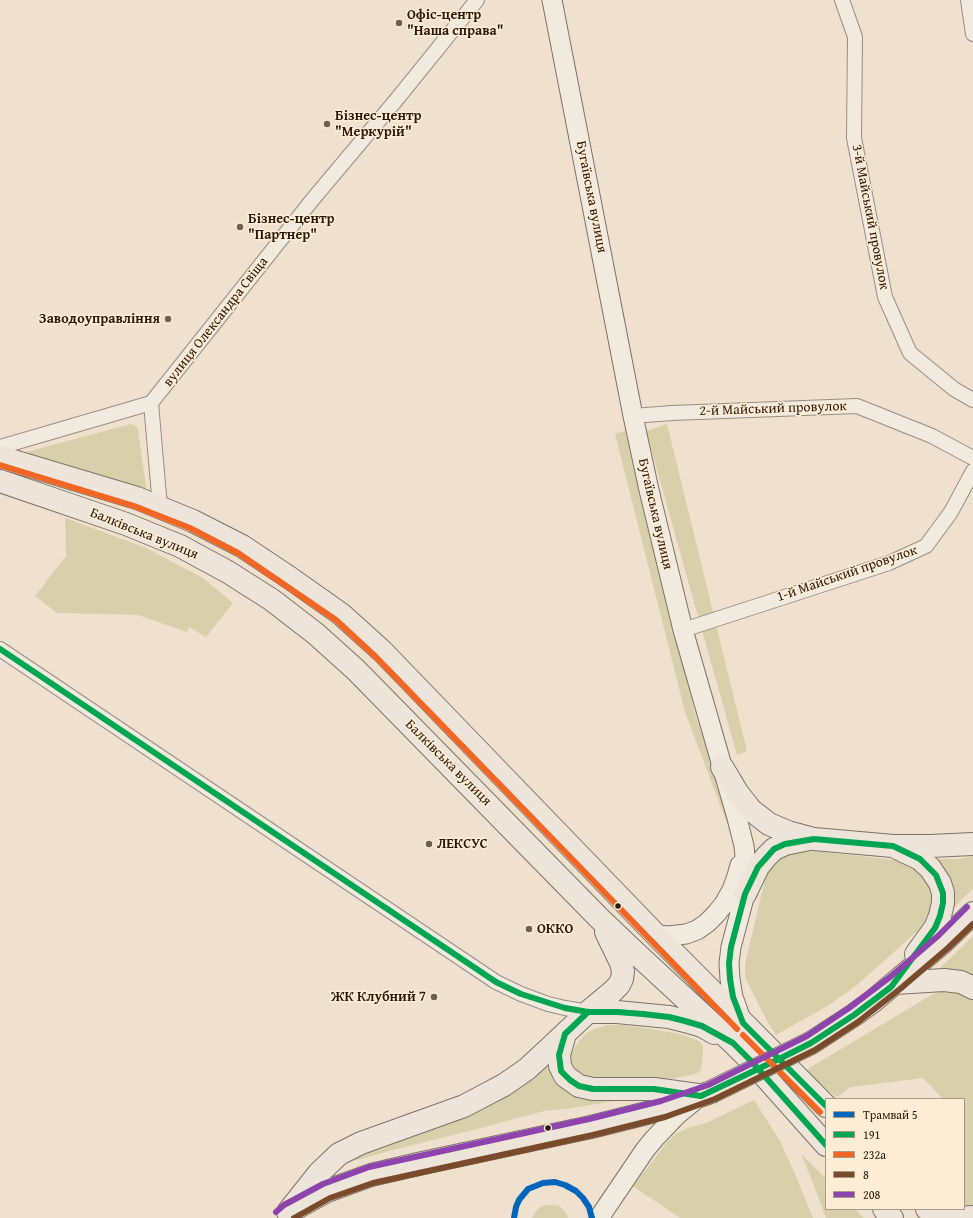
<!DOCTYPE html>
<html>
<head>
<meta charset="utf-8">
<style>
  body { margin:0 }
  #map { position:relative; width:973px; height:1218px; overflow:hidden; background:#efe1cd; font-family:"Gentium Book Plus",serif }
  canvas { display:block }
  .legend { position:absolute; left:825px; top:1098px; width:140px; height:112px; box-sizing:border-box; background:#feedd5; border:1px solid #aa9883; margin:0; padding:5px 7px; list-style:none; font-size:12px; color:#2b1809 }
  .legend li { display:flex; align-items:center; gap:8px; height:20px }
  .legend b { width:20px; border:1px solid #aa9883 }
</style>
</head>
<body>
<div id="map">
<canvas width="973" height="1218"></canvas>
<ul class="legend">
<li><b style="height:5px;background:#0065bd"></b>Трамвай 5</li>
<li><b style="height:5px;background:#00a651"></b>191</li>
<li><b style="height:5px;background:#f26522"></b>232а</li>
<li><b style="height:5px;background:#7a4b2a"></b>8</li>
<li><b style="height:5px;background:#8e44ad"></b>208</li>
</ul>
</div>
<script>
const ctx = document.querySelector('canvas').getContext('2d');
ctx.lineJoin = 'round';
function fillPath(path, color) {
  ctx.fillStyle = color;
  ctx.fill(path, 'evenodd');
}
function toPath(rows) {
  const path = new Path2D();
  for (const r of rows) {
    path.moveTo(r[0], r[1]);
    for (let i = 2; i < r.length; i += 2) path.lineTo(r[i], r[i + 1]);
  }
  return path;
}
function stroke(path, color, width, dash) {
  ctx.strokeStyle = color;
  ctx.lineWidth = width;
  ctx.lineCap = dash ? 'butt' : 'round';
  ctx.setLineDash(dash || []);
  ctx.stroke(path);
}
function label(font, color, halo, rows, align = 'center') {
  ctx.font = font + ' "Gentium Book Plus",serif';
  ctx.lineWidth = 3;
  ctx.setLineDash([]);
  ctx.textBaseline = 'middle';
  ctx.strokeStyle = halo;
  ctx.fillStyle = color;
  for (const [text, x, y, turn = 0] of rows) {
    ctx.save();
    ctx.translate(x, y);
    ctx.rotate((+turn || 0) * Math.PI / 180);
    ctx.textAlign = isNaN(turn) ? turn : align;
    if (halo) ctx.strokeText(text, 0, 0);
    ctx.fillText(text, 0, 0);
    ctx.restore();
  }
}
fillPath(toPath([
  [131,424,136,426,138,430,147,493,26,452],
  [667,424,747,751,737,755,646,431],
  [630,429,695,714,737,837,733,839,685,712,615,434],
  [65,518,144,547,203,578,233,603,206,637,189,627,187,632,138,615,57,613,35,596,66,556],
  [797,849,904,861,924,874,934,898,928,920,922,927,857,985,829,1005,776,1035,767,1021,745,977,745,964,769,862],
  [973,856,973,888,951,911,933,859,959,859],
  [973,936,973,976,936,972],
  [943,991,956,992,966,995,973,999,973,1209,964,1209,964,1099,943,1099,923,1078,851,1087,837,1097,817,1081,806,1070,933,994],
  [607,1025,622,1025,645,1028,680,1034,699,1041,703,1046,703,1054,701,1069,699,1072,695,1074,676,1078,645,1081,601,1082,575,1074,570,1063,571,1055,575,1047,580,1040,587,1033,594,1029],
  [547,1067,552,1073,638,1097,572,1108,544,1111,477,1129,385,1152,340,1165,347,1160],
  [754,1100,780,1141,792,1167,813,1218,680,1218,633,1186,668,1141,677,1133,688,1128,706,1123],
  [802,1155,826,1179,826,1209,855,1209,864,1218,826,1218,813,1183,802,1157],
  [546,1205,553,1205,559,1206,564,1210,568,1218,532,1218,536,1211,540,1207]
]), '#d8d0aa');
const street = toPath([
  [842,0,855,37,854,138,885,297,910,353,954,389,973,400],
  [968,0,973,34],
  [151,403,313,199,397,99,477,0],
  [151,403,160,507],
  [633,416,672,413,857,406,932,436,973,458],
  [0,447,151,403],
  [683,630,889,563,926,546,951,512,973,471],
  [0,649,496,982,521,994,548,1004,565,1008,588,1012]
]);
const secondary = toPath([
  [552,0,633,416,649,490,683,630,737,818,744,846,746,866,745,894,731,947,729,963,730,979,733,997,742,1022],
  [657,935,668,936,686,934,697,930,707,923,716,914,724,904,732,890,737,876,740,865],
  [599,1218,645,1150,654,1139,677,1115,694,1101]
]);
const primary = toPath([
  [0,457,137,498,193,521,242,546,290,578,341,614,382,651,658,937,826,1106],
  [0,481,126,524,180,546,228,572,272,600,316,634,356,670,599,918,639,956,733,1043,752,1062,826,1145],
  [722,767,737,792,751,810,769,824,788,832,814,839,893,846,931,846,973,844],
  [897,848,920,859,930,868,940,883,943,893,943,903,940,916,935,928,916,954],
  [745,894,758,867,766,857,774,849,785,844,809,839],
  [895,983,944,980,961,982,973,988],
  [588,1012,617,1012,669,1017,685,1021,702,1026,714,1033],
  [565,1034,559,1055,560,1066,565,1076,579,1086,593,1089,654,1089,698,1095],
  [811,1043,854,1015,872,1002,943,942,973,913],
  [296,1208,327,1191,371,1175,418,1164,591,1127,663,1109,711,1092],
  [884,1209,892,1218],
  [927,1209,952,1217,958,1218,973,1217],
  [288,1212,319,1173,339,1154,361,1143,464,1106,483,1096,504,1085,527,1069,541,1056,588,1012,612,992,619,985,622,979,623,971,621,963,606,932]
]);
stroke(street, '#998e82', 16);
stroke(secondary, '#7d7367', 21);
stroke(primary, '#7d7367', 24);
stroke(street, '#f1eadf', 14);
stroke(secondary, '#f1eadf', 19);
stroke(primary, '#eee5da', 22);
const primaryBridge = toPath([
  [711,1092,811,1043]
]);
stroke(primaryBridge, '#7d7367', 24, []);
stroke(primaryBridge, '#eee5da', 22);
stroke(toPath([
  [0,649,496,982,521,994,565,1008,588,1012,617,1012,643,1014,669,1017,685,1021,702,1026,733,1043,752,1062,826,1145],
  [814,839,893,846,920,859,936,875,943,893,943,903,940,916,935,928,891,987,854,1015,811,1043,779,1059,743,1023,733,997,730,979,729,963,731,947,745,894,758,867,774,849,785,844,814,839],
  [588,1012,565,1034,559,1055,561,1071,570,1080,579,1086,593,1089,654,1089,701,1096,779,1059],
  [779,1059,826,1106]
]), '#00a651', 6);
stroke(toPath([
  [0,465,134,506,190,528,238,553,336,620,376,657,737,1029],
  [743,1035,820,1112]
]), '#f26522', 6);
stroke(toPath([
  [294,1218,330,1198,373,1183,593,1135,665,1117,715,1099,815,1050,858,1022,900,989,948,948,973,924]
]), '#7a4b2a', 6);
stroke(toPath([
  [276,1212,284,1205,323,1184,369,1167,589,1119,661,1101,708,1085,807,1036,849,1008,890,977,938,936,967,907]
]), '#8e44ad', 6);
stroke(toPath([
  [514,1218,516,1207,519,1200,528,1189,543,1183,555,1182,565,1185,576,1191,583,1198,589,1207,592,1218]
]), '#0065bd', 6);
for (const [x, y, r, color] of [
  [399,23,4,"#705e4e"],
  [327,124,4,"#705e4e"],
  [240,227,4,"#705e4e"],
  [168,319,4,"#705e4e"],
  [429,844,4,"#705e4e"],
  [618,906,3.5,"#2b1809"],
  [529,929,4,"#705e4e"],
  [434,997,4,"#705e4e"],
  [548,1128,3.5,"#2b1809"]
]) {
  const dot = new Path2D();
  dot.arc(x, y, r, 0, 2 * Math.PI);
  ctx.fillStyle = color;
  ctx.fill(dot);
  stroke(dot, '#feedd5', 1.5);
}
label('bold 14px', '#2b1809', '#feedd5', [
  ["Офіс-центр",407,15],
  ["\"Наша справа\"",407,31],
  ["Бізнес-центр",335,116],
  ["\"Меркурій\"",335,132],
  ["Бізнес-центр",248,219],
  ["\"Партнер\"",248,235],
  ["Заводоуправління",160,319,"right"],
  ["ЛЕКСУС",437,844],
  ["ОККО",537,929],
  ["ЖК Клубний 7",426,997,"right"]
], 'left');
label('14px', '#2b1809', '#feedd5', [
  ["Бугаївська вулиця",591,197,79],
  ["3-й Майський провулок",870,217,79],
  ["вулиця Олександра Свіща",216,322,-52],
  ["2-й Майський провулок",773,409,-2],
  ["Бугаївська вулиця",655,514,77],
  ["Балківська вулиця",144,534,22],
  ["1-й Майський провулок",847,574,-19],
  ["Балківська вулиця",448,763,45]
]);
</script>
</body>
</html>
